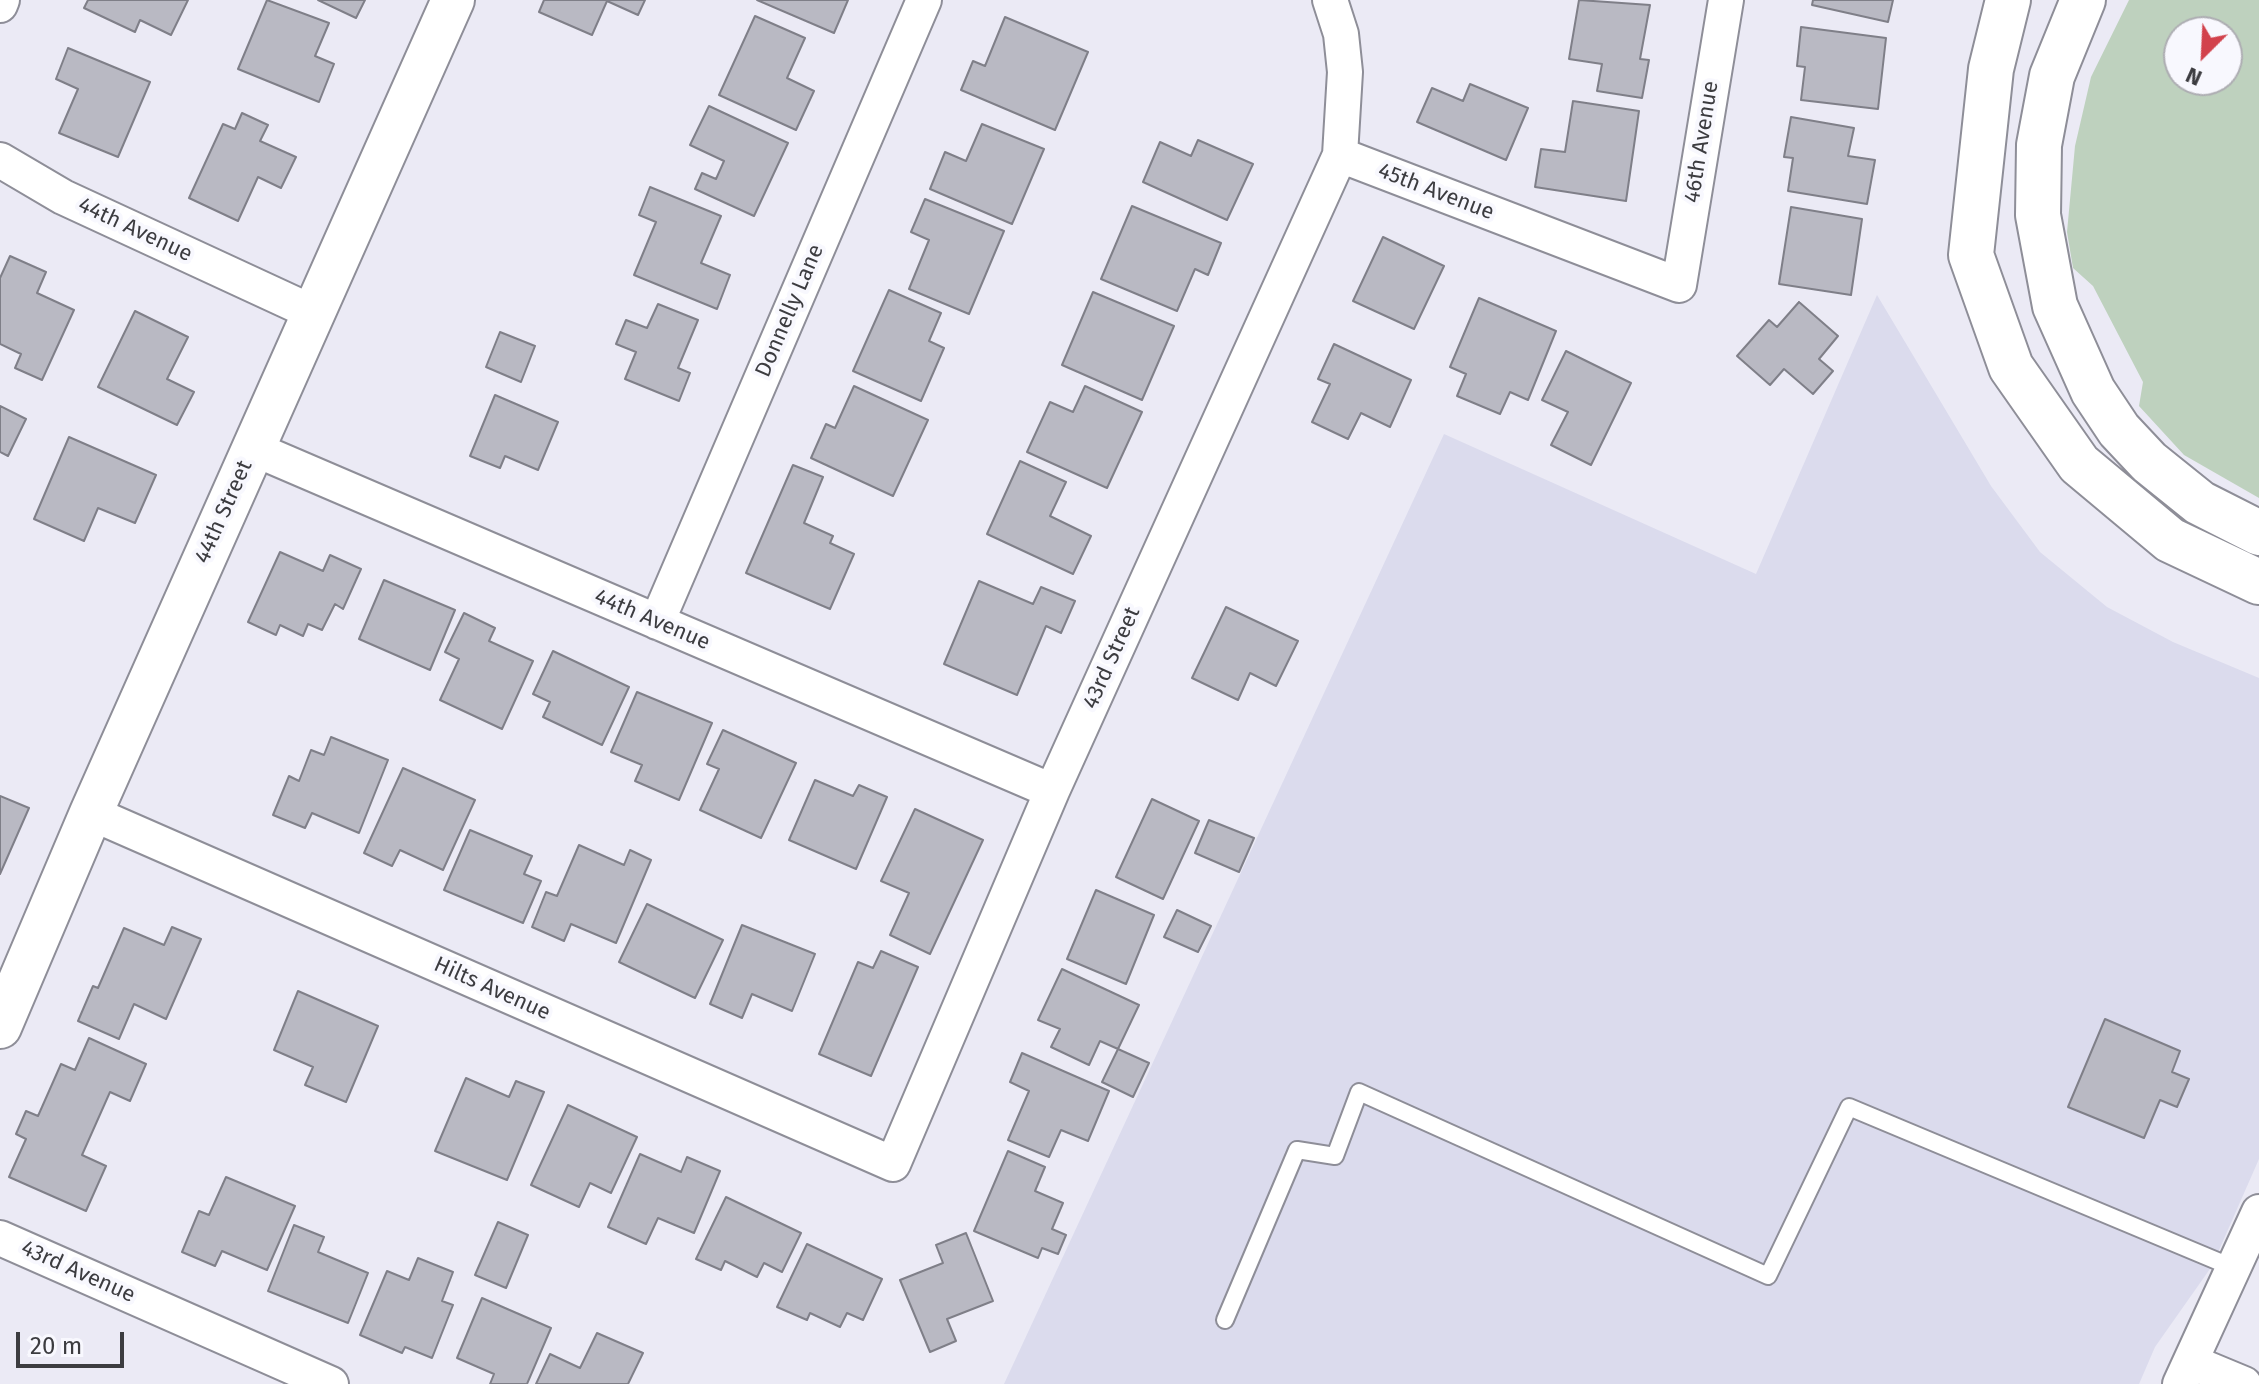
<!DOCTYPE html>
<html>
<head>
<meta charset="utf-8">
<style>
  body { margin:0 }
  #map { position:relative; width:2259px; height:1384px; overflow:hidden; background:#ebeaf5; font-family:"Fira Sans",sans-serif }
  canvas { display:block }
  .north { position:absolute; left:2163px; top:16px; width:80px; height:80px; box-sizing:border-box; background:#f8f8fe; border:2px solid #adadb2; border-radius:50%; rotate:204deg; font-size:22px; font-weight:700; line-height:32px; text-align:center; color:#3c3c40 }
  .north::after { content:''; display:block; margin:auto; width:28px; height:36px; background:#d2424c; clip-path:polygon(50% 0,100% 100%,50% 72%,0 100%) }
  .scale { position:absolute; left:16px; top:1332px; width:108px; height:36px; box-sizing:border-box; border:4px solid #3c3c40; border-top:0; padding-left:10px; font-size:24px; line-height:28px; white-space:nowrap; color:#3c3c40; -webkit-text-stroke:6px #f8f8fe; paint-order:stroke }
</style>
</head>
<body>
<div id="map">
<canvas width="2259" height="1384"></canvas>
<div class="north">N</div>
<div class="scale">20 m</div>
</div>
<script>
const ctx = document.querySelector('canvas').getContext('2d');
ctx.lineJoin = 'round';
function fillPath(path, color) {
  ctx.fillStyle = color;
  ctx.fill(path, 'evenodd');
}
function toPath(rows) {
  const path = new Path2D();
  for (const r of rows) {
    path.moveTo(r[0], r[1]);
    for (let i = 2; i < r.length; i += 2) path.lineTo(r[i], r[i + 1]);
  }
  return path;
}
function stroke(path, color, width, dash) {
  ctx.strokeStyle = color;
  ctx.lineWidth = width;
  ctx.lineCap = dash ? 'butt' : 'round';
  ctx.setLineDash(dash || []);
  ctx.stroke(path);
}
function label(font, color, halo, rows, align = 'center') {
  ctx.font = font + ' "Fira Sans",sans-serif';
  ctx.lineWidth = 8;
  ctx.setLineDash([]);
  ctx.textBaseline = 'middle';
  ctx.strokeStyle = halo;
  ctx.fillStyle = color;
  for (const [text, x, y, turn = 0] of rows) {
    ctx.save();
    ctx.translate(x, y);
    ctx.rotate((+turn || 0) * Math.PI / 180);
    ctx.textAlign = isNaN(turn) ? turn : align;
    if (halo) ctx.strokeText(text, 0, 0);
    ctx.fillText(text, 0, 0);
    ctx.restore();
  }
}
fillPath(toPath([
  [1877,295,1991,486,2040,552,2107,607,2173,642,2259,678,2259,1159,2212,1266,2155,1347,2139,1384,1004,1384,1444,434,1756,574]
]), '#dbdbed');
fillPath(toPath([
  [2129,0,2259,0,2259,498,2184,455,2139,406,2143,382,2093,286,2073,268,2067,232,2075,146,2091,77],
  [2179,32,2227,32,2227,80,2179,80]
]), '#bed1be');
const building = toPath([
  [88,0,188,0,171,35,140,20,135,32,84,8,88,0],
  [267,0,329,23,315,56,334,64,319,102,238,69,267,0],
  [318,0,365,0,356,18,318,0],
  [544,0,645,0,638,15,607,1,592,35,539,12,544,0],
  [757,0,848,0,834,33,757,0],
  [1579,0,1650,5,1640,59,1649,60,1642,98,1597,91,1602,64,1569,59,1579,0],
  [1813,0,1893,0,1888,22,1812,5,1813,0],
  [755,16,805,38,787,78,814,91,796,130,719,95,755,16],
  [1005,17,1088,52,1055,130,961,90,973,61,985,66,1005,17],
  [1801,27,1886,38,1878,109,1801,100,1805,67,1797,66,1801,27],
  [68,48,150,82,118,157,59,133,78,89,56,79,68,48],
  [1470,84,1528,108,1506,160,1417,122,1432,88,1463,101,1470,84],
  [1573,101,1639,111,1626,201,1535,187,1541,149,1565,152,1573,101],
  [709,106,788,143,754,216,695,189,702,173,716,179,724,161,690,145,709,106],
  [242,113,268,125,260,141,296,157,281,188,258,177,238,221,189,198,223,124,235,129,242,113],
  [1791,117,1854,128,1848,156,1875,160,1867,204,1788,191,1793,158,1784,157,1791,117],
  [982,124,1044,149,1012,224,930,189,945,152,966,161,982,124],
  [1198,140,1253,164,1227,220,1143,182,1160,142,1191,156,1198,140],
  [650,187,721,216,701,263,730,275,717,309,634,275,656,222,639,215,650,187],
  [925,199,1004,231,969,314,909,289,929,240,911,232,925,199],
  [1132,206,1221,243,1208,275,1195,269,1177,311,1101,279,1132,206],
  [1791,207,1862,219,1851,295,1779,284,1791,207],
  [1383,237,1444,266,1414,329,1353,301,1383,237],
  [10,256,46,272,37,293,74,310,42,380,15,368,21,354,0,344,0,278,10,256],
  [889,290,941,313,929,341,944,348,921,401,853,371,889,290],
  [1093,292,1174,326,1142,400,1062,365,1093,292],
  [1479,298,1556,331,1528,400,1510,392,1500,414,1457,396,1466,374,1450,367,1479,298],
  [1799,302,1838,336,1819,359,1833,371,1813,394,1784,369,1770,385,1737,356,1769,320,1777,327,1799,302],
  [658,304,698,320,678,368,690,373,679,401,625,379,636,352,616,344,626,320,647,328,658,304],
  [135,311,188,337,167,379,194,392,177,425,98,387,135,311],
  [500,332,535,346,521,382,486,367,500,332],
  [1334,344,1411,380,1390,427,1361,413,1348,439,1312,422,1330,384,1318,379,1334,344],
  [1566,351,1631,383,1591,465,1551,445,1568,412,1542,400,1566,351],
  [854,386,928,420,893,496,811,458,826,424,835,428,854,386],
  [1085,386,1142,412,1107,488,1027,452,1050,402,1073,412,1085,386],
  [495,395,558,422,538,470,505,456,500,468,470,456,495,395],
  [0,406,26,419,8,456,0,452,0,406],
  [69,437,156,475,135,523,98,508,84,541,34,519,69,437],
  [1020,461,1066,482,1050,516,1091,536,1073,574,987,534,1020,461],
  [793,465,823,477,804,523,833,536,830,543,854,554,830,609,746,573,793,465],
  [280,552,323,571,330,555,361,569,343,609,335,604,322,630,308,624,303,636,280,625,276,635,248,622,280,552],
  [384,580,455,610,430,670,359,639,384,580],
  [979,581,1033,604,1041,587,1075,601,1061,633,1046,626,1017,695,944,664,979,581],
  [1226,607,1298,641,1276,686,1250,673,1238,700,1192,678,1226,607],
  [464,613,495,628,489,641,533,661,502,729,440,700,459,659,445,652,464,613],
  [553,651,629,687,602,745,543,717,550,702,533,694,553,651],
  [637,692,712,723,679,800,635,781,642,765,611,752,637,692],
  [723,730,796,763,761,838,700,810,719,769,707,764,723,730],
  [331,737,388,760,359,833,312,813,305,828,273,815,289,776,299,781,311,750,324,755,331,737],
  [403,768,475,800,443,870,400,850,392,866,364,853,403,768],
  [815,780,853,796,859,785,887,797,856,869,789,840,815,780],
  [0,796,29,808,0,874,0,796],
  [1152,799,1199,821,1163,899,1116,877,1152,799],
  [915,809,983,840,930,954,890,935,909,893,881,881,915,809],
  [1209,820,1254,838,1239,872,1195,853,1209,820],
  [470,830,532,856,524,874,541,881,523,923,444,890,470,830],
  [579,845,624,865,630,850,651,860,616,943,571,924,564,941,532,927,546,892,557,896,579,845],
  [1096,890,1154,915,1126,984,1067,959,1096,890],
  [647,904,723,940,695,998,619,962,647,904],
  [1177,910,1211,926,1198,952,1164,937,1177,910],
  [742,925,815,954,792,1011,752,994,742,1018,710,1004,742,925],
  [172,927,201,939,166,1019,134,1004,119,1039,78,1021,93,986,98,988,124,928,164,945,172,927],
  [881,951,918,967,871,1076,819,1054,858,962,873,968,881,951],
  [1062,969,1139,1005,1118,1049,1149,1063,1133,1097,1102,1082,1118,1049,1100,1041,1089,1065,1051,1047,1060,1029,1038,1020,1062,969],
  [298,991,378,1026,346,1102,305,1085,313,1067,274,1050,298,991],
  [2105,1019,2180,1051,2172,1072,2189,1079,2177,1107,2160,1100,2144,1138,2068,1107,2105,1019],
  [89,1038,146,1064,130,1101,110,1092,82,1155,106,1166,86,1211,9,1177,26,1139,16,1134,26,1111,38,1116,61,1064,75,1070,89,1038],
  [1022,1053,1109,1091,1088,1141,1061,1130,1049,1157,1008,1140,1029,1091,1010,1082,1022,1053],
  [466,1078,509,1097,516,1081,544,1092,507,1180,435,1151,466,1078],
  [568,1105,637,1137,611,1193,590,1183,579,1207,531,1185,568,1105],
  [1008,1151,1045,1167,1035,1191,1063,1203,1052,1229,1066,1235,1058,1254,1042,1248,1038,1258,974,1231,1008,1151],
  [640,1154,681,1172,687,1157,720,1171,694,1233,658,1218,646,1244,608,1227,640,1154],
  [226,1177,295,1206,267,1270,222,1251,215,1266,182,1252,199,1211,209,1215,226,1177],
  [726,1197,801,1233,782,1272,764,1263,757,1277,725,1261,721,1270,696,1259,726,1197],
  [498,1222,528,1235,506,1288,475,1275,498,1222],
  [294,1225,324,1237,318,1252,368,1273,348,1323,268,1291,294,1225],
  [966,1233,993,1301,947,1319,956,1341,930,1352,900,1280,943,1263,936,1245,966,1233],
  [807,1244,882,1279,863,1320,847,1313,840,1327,810,1313,807,1320,777,1307,807,1244],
  [418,1258,453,1272,442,1301,453,1305,432,1358,405,1347,402,1353,360,1335,387,1271,409,1280,418,1258],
  [482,1298,551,1328,527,1384,490,1384,494,1374,457,1358,482,1298],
  [597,1333,643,1353,628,1384,536,1384,550,1354,580,1368,597,1333]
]);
fillPath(building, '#b9b9c3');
stroke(building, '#7f7f88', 2);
const service = toPath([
  [1225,1320,1297,1150,1335,1156,1359,1092,1768,1276,1849,1107,2234,1268]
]);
const minor = toPath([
  [0,5,2,0],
  [1340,155,1679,285,1726,0],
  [0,160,63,197,316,314],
  [252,448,1052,791],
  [657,622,924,0],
  [91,813,893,1164,1052,791,1340,155,1345,72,1341,34,1330,0],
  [0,1238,331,1384],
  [2191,1362,2244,1384],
  [2180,1384,2259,1212]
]);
const tertiary = toPath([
  [0,1027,91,813,453,0]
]);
const motorway = toPath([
  [2008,0,1991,69,1971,255,2011,367,2079,464,2170,540,2259,582],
  [2083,0,2052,76,2039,145,2038,215,2055,306,2093,391,2119,430,2149,462,2200,503,2259,533]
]);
stroke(service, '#8e8e98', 20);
stroke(minor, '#8e8e98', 38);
stroke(tertiary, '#8e8e98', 46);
stroke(motorway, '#8e8e98', 48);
stroke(service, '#fff', 16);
stroke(minor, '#fff', 34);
stroke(tertiary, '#fff', 42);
stroke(motorway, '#fff', 44);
label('22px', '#3c3c40', '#f8f8fe', [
  ["46th Avenue",1702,142,-81],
  ["45th Avenue",1436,192,21],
  ["44th Avenue",135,230,25],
  ["Donnelly Lane",790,311,-67],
  ["44th Street",224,512,-66],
  ["44th Avenue",652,620,23],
  ["43rd Street",1112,658,-66],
  ["Hilts Avenue",492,989,24],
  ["43rd Avenue",78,1272,24]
]);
</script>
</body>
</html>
